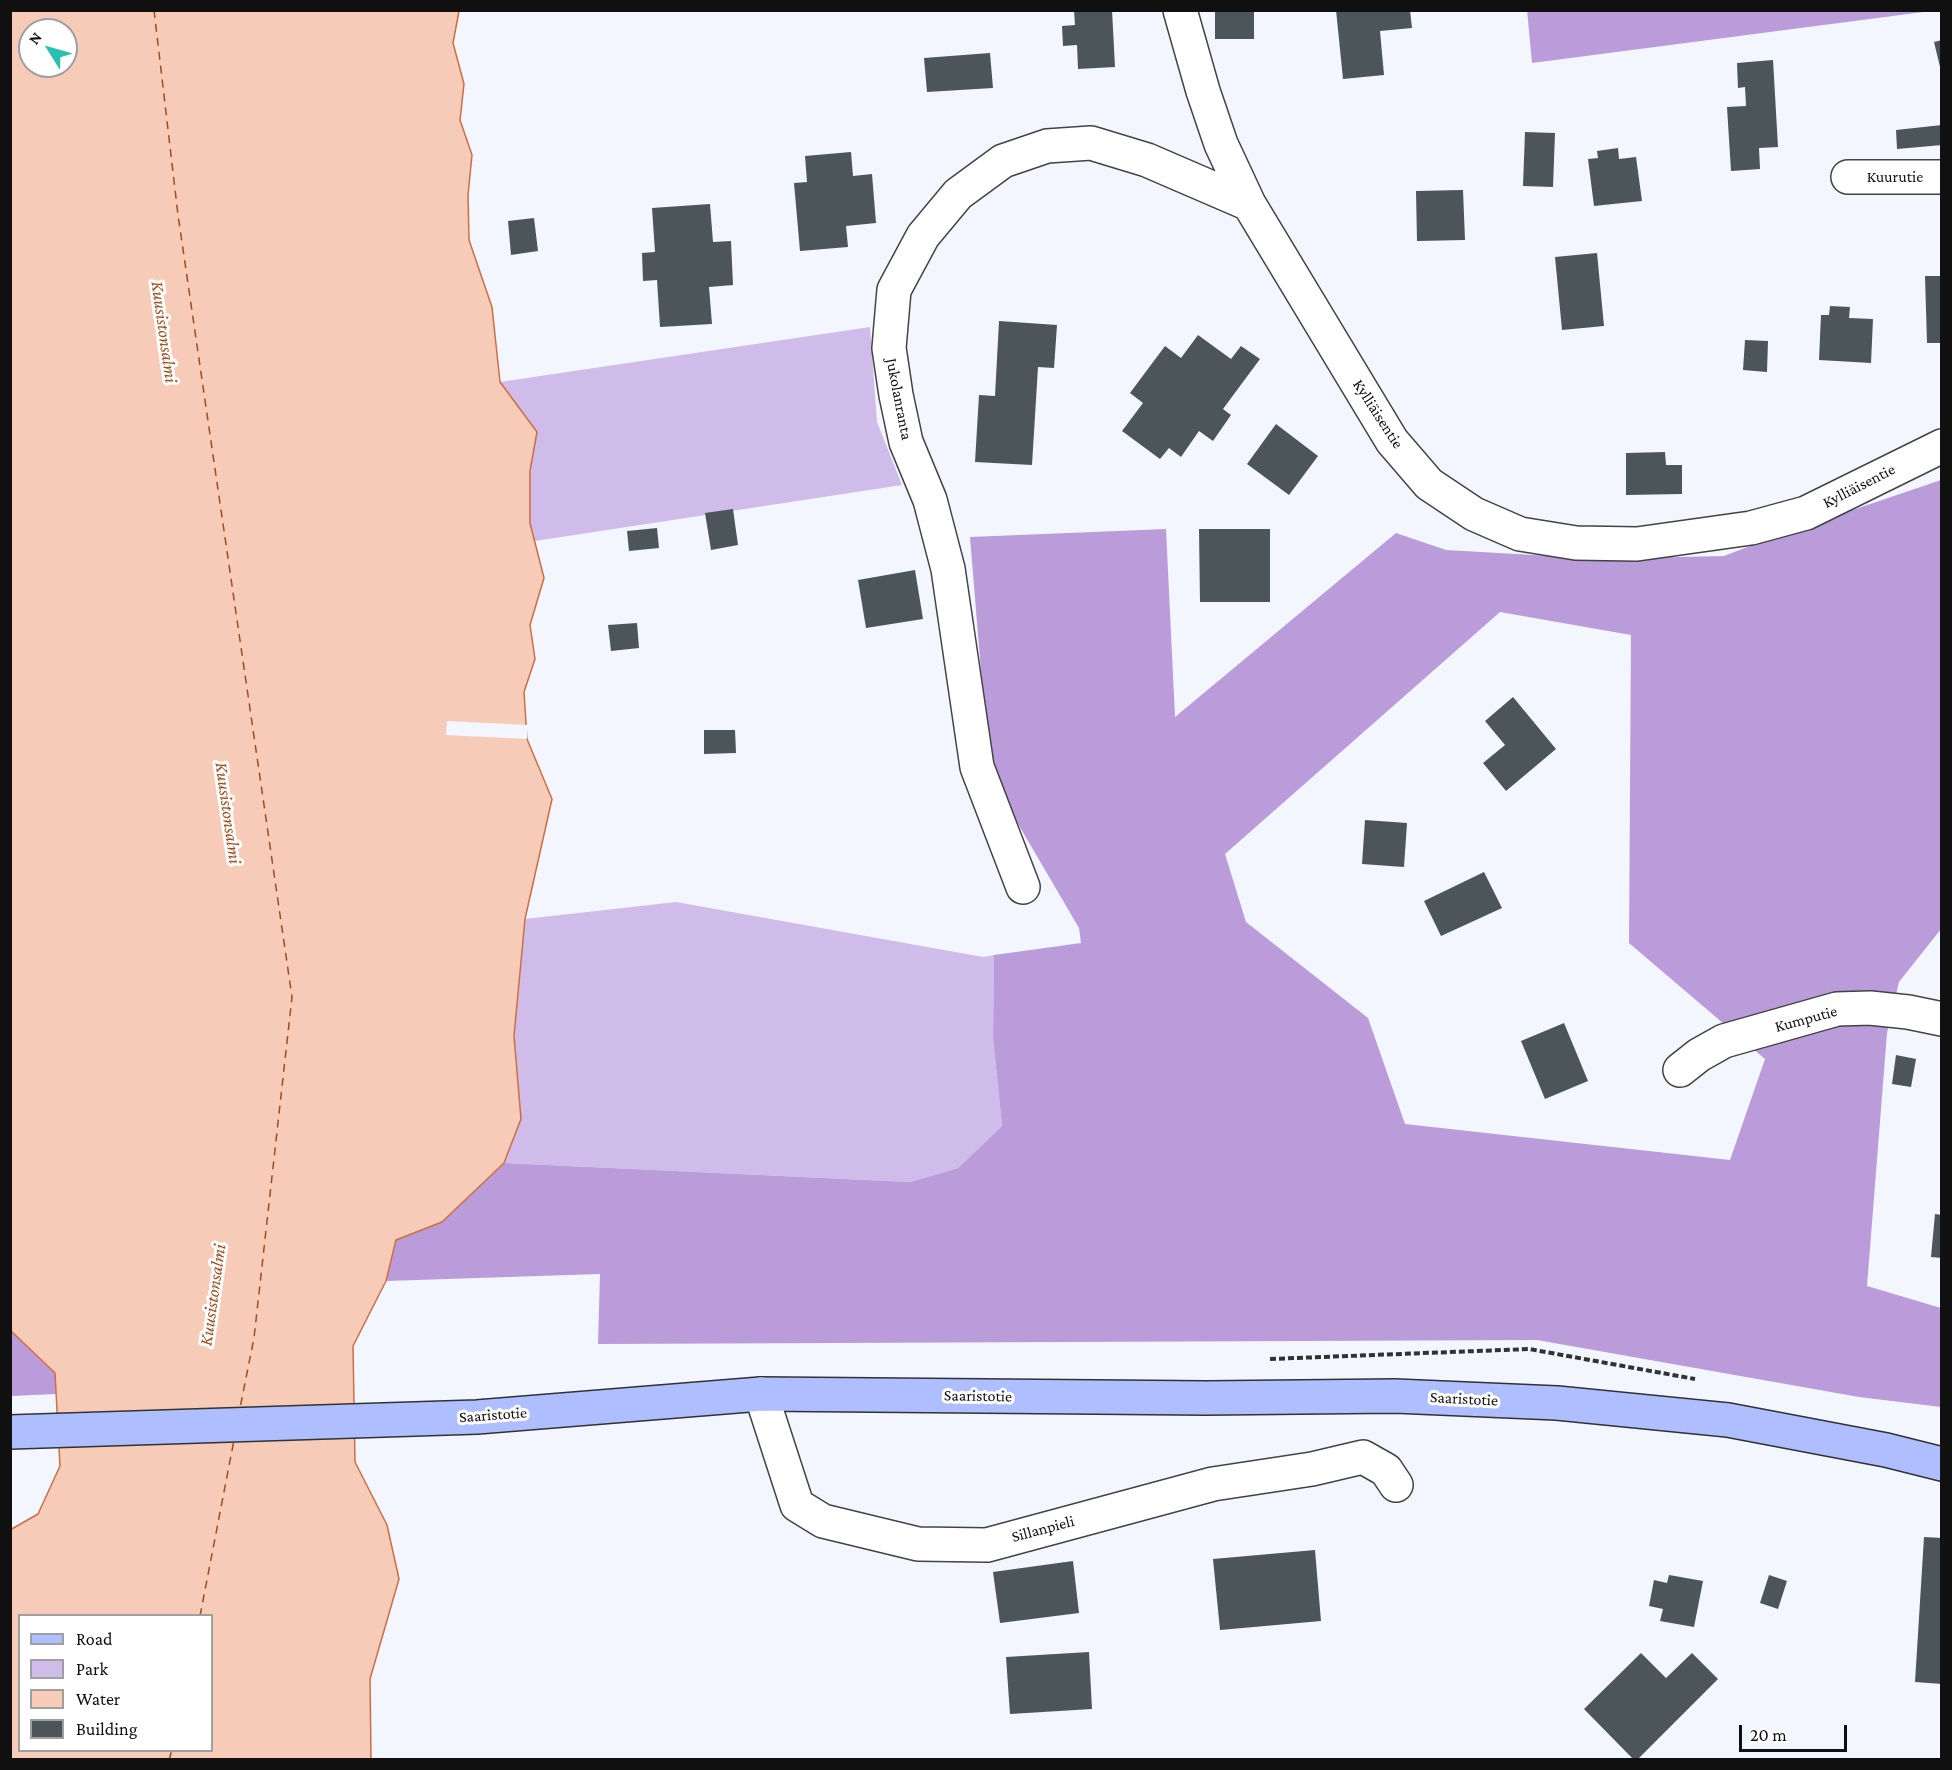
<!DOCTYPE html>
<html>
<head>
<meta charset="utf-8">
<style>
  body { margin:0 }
  #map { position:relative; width:1952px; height:1770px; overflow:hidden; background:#f3f6ff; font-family:"Crimson Pro",serif }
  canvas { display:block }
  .frame { position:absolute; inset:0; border:12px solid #101010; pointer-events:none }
  .legend { position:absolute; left:18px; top:1614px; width:195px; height:138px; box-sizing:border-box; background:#fff; border:2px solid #9f9f9f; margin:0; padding:8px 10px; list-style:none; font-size:18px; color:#101010 }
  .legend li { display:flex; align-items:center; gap:12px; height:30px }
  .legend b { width:30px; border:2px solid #9f9f9f }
  .north { position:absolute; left:18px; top:18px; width:60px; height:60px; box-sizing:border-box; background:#fff; border:2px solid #9f9f9f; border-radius:50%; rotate:307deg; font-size:16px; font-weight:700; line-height:24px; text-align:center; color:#101010 }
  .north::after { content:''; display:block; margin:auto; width:21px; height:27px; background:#28c0ae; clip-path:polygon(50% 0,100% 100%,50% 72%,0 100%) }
  .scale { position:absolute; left:1739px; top:1725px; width:108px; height:27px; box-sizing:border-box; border:3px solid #101010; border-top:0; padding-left:8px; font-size:18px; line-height:21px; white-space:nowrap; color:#101010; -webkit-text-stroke:4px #fff; paint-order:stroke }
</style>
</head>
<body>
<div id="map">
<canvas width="1952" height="1770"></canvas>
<div class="frame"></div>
<ul class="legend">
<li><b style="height:8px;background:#afbefe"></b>Road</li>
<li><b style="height:16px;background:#cfbcea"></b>Park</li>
<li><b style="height:16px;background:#f6cbb8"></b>Water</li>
<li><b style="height:16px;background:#4c5559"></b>Building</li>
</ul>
<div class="north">N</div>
<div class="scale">20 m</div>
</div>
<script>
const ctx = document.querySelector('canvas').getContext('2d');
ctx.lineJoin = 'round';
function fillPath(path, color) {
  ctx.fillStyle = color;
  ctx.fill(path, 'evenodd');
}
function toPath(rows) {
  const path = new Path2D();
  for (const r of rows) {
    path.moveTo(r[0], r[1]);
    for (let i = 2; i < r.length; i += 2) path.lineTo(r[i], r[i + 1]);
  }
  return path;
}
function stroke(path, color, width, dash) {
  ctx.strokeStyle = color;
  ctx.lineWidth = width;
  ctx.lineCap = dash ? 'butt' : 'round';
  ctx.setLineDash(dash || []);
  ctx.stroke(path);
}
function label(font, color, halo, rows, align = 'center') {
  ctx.font = font + ' "Crimson Pro",serif';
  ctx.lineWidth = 6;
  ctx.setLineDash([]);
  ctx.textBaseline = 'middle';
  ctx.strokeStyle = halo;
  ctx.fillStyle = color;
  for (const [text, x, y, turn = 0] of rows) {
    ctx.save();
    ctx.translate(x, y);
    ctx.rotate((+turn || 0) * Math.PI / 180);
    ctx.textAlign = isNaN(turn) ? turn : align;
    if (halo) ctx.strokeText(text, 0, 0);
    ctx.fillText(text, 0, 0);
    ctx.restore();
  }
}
fillPath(toPath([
  [870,327,877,422,902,485,535,541,530,523,530,471,537,432,500,382],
  [676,902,983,957,994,955,993,1038,1002,1126,958,1168,910,1182,504,1163,521,1119,514,1036,525,919]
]), '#cfbcea');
fillPath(toPath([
  [1527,10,1931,10,1931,11,1532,63],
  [1941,480,1941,929,1899,982,1887,1033,1867,1286,1941,1308,1941,1407,1859,1397,1537,1340,598,1344,600,1274,386,1281,396,1240,442,1222,504,1163,910,1182,958,1168,1002,1126,993,1038,994,955,1081,943,1079,928,1007,805,987,744,970,537,1166,529,1175,717,1396,533,1446,550,1569,557,1632,558,1724,556,1779,535],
  [1500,612,1631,635,1629,943,1765,1059,1730,1160,1405,1124,1368,1018,1246,922,1225,854],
  [10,1330,55,1373,56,1394,11,1396]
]), '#ba9cdb');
const water = toPath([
  [11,11,459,11,453,43,464,84,460,120,472,155,468,195,469,240,492,307,500,382,537,432,530,471,530,523,544,578,530,625,535,659,524,692,527,739,552,799,525,919,514,1036,521,1119,504,1163,442,1222,396,1240,386,1281,353,1346,355,1462,387,1525,399,1579,370,1679,371,1759,11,1759,10,1530,38,1514,60,1466,55,1373,10,1330,11,11],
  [30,30,66,30,66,66,30,66,30,30],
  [20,1616,212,1616,212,1750,20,1750,20,1616]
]);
fillPath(water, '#f6cbb8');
stroke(water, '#cd6e40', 1.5);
fillPath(toPath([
  [447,721,528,725,527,739,446,735]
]), '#f3f6ff');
stroke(toPath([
  [154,10,178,215,292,997,254,1338,240,1408],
  [200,1616,234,1440],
  [169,1760,172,1750]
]), '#a24b19', 1.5, [8, 6]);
fillPath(toPath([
  [1074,10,1112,10,1115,67,1078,69,1077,45,1063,46,1062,26,1075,25],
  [1215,10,1254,10,1254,39,1215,39],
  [1336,10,1410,10,1412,28,1380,31,1384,75,1343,79],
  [1942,40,1942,71,1941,71,1934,42],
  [990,53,993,88,927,92,924,58],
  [1773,60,1778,147,1759,148,1760,169,1731,171,1727,107,1746,106,1745,87,1738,88,1737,63],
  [1942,125,1942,145,1897,149,1896,130],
  [1525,132,1555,133,1553,187,1523,186],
  [1618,148,1619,159,1636,157,1642,201,1594,206,1588,159,1598,158,1597,151],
  [851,152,853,176,872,174,876,223,846,226,848,247,800,251,794,183,807,182,805,156],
  [1463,190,1465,240,1417,241,1416,191],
  [710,204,713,242,731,241,733,285,709,287,712,324,660,327,657,280,643,281,642,253,655,252,652,208],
  [534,218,538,251,511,255,508,221],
  [1597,253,1604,326,1562,330,1555,257],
  [1925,276,1942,276,1942,343,1927,343],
  [1830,306,1850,307,1849,318,1873,319,1871,363,1819,360,1821,315,1829,315],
  [999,321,1057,325,1054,368,1038,367,1032,465,975,462,979,395,995,396],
  [1198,335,1231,359,1241,346,1260,359,1223,409,1231,415,1213,441,1199,431,1181,457,1169,448,1160,459,1122,431,1143,403,1130,393,1165,346,1181,358],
  [1745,340,1768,341,1767,372,1743,370],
  [1276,424,1318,456,1289,495,1247,464],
  [1665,452,1666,465,1682,465,1682,494,1626,495,1626,453],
  [733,509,738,545,711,550,705,513],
  [657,528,659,548,629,551,627,531],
  [1199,529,1270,529,1270,602,1200,602],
  [915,570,923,619,866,628,858,580],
  [637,623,639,648,611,651,608,625],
  [1513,697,1556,749,1506,791,1483,763,1505,745,1485,721],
  [704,730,735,730,736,753,704,754],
  [1365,820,1407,823,1404,867,1362,864],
  [1484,872,1502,908,1441,936,1424,901],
  [1564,1023,1588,1081,1545,1099,1521,1041],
  [1896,1055,1916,1059,1911,1087,1892,1084],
  [1935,1214,1942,1215,1942,1258,1931,1257],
  [1924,1537,1942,1538,1942,1684,1915,1682],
  [1315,1550,1321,1621,1220,1630,1213,1559],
  [1073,1561,1079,1613,1000,1623,993,1572],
  [1669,1575,1703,1581,1694,1627,1660,1621,1663,1609,1649,1606,1654,1580,1667,1583],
  [1769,1575,1787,1581,1778,1609,1760,1603],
  [1089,1652,1092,1709,1010,1714,1006,1657],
  [1641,1653,1666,1678,1692,1653,1718,1679,1637,1760,1634,1760,1584,1709]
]), '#4c5559');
const street = toPath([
  [1180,10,1203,91,1221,144,1249,204,1392,441,1429,484,1474,514,1520,534,1576,543,1637,544,1751,528,1806,513,1942,446],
  [1848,177,1942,177],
  [1023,887,977,767,948,569,930,500,906,442,896,395,889,348,894,290,923,236,958,194,1003,161,1047,146,1091,143,1147,160,1249,204],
  [1680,1070,1699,1055,1724,1041,1837,1009,1870,1008,1908,1012,1942,1019],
  [761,1394,797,1505,823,1521,918,1544,987,1545,1213,1484,1312,1469,1363,1457,1386,1470,1396,1485]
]);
const secondary = toPath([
  [10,1432,477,1417,761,1394,1206,1398,1395,1396,1557,1403,1728,1420,1886,1450,1942,1464]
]);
stroke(street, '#434343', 36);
stroke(secondary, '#323232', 36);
stroke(toPath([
  [1270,1359,1529,1349,1695,1379]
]), '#323232', 4, [6, 3]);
stroke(street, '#fff', 33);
stroke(secondary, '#afbefe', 33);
label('16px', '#101010', '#fff', [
  ["Kuurutie",1895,177],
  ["Jukolanranta",899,399,79],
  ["Kylliäisentie",1378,414,57],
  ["Kylliäisentie",1859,486,-27],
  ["Kumputie",1806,1019,-15],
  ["Saaristotie",978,1396,1],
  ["Saaristotie",1464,1399,3],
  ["Saaristotie",493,1415,-4],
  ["Sillanpieli",1043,1529,-15]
]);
label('italic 18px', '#a24b19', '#fff', [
  ["Kuusistonsalmi",164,332,82],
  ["Kuusistonsalmi",228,813,82],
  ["Kuusistonsalmi",213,1295,-82]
]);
</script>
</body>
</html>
